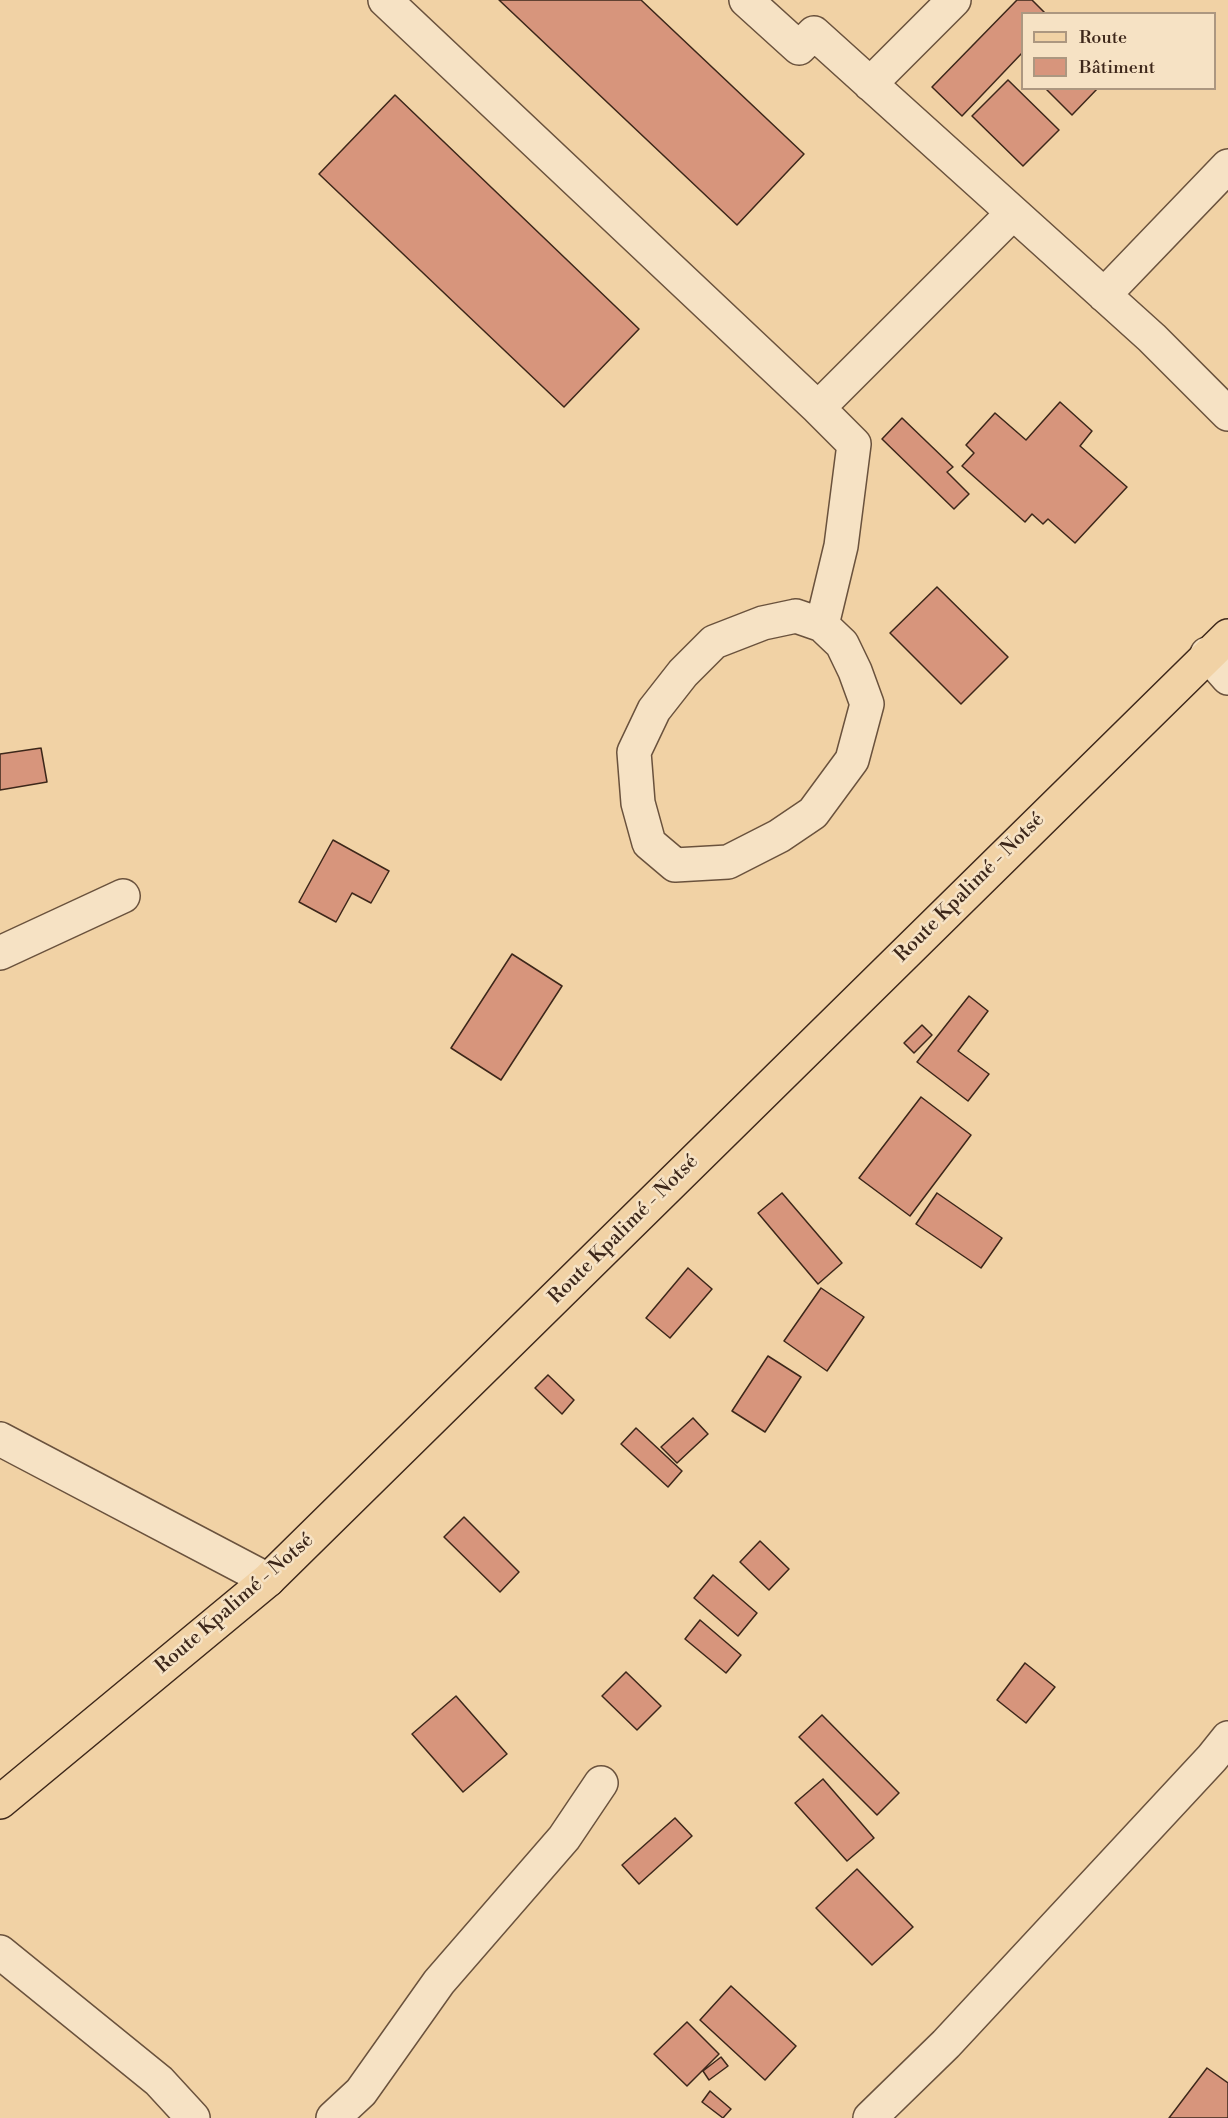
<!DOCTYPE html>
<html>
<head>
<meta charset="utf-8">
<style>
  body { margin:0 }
  #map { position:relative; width:1228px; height:2118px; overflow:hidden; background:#f1d2a5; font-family:"Libre Bodoni",serif }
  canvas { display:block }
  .legend { position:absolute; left:1021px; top:12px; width:195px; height:78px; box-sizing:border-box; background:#f6e2c4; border:2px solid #ac9780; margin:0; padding:8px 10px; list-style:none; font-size:18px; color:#3d271a }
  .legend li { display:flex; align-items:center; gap:12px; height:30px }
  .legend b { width:30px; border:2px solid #ac9780 }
</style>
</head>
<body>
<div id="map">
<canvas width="1228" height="2118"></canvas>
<ul class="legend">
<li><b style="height:8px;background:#f1d2a5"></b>Route</li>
<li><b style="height:16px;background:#d7957c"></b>Bâtiment</li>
</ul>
</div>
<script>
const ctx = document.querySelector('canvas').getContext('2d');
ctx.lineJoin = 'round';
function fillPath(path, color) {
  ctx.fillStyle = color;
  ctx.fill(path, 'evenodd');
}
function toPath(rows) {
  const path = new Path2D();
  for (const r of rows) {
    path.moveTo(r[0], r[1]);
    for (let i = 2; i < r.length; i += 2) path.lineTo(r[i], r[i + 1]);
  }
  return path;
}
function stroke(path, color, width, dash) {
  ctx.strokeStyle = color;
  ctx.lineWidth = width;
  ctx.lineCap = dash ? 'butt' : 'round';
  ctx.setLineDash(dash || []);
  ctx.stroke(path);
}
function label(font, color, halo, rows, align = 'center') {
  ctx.font = font + ' "Libre Bodoni",serif';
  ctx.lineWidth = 5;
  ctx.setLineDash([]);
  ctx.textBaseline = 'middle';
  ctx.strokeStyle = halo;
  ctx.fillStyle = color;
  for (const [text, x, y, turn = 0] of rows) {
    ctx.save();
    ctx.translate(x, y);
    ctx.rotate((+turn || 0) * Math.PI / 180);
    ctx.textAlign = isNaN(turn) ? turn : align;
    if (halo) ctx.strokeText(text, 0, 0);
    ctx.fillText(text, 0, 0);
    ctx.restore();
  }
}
const building = toPath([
  [499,0,641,0,804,154,737,225,499,0],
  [1017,0,1032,0,1046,14,1022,14,1022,53,962,116,932,87,1017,0],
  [1008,80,1059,130,1023,166,972,116,1008,80],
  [1045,88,1098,88,1072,115,1045,88],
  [395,95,639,329,564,407,319,174,395,95],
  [1060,402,1092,431,1080,446,1127,487,1075,543,1048,519,1043,524,1032,514,1025,522,962,466,974,453,966,445,995,413,1026,440,1060,402],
  [902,418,953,467,947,472,969,494,954,509,882,439,902,418],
  [937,587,1008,657,961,704,890,633,937,587],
  [41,748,47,782,0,790,0,754,41,748],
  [333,840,389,871,371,903,352,893,336,922,299,902,333,840],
  [512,954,562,986,501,1080,451,1048,512,954],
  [969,996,988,1011,958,1051,989,1074,968,1101,917,1062,969,996],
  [922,1025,932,1035,914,1053,904,1043,922,1025],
  [921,1097,971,1135,910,1216,859,1178,921,1097],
  [782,1193,842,1263,818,1284,758,1213,782,1193],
  [937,1193,1002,1238,981,1268,916,1224,937,1193],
  [688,1268,712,1289,670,1338,646,1318,688,1268],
  [821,1288,864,1317,827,1371,784,1341,821,1288],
  [768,1356,801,1377,765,1432,732,1411,768,1356],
  [548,1375,574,1400,562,1414,535,1388,548,1375],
  [693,1418,708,1434,677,1463,661,1447,693,1418],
  [636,1428,682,1471,668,1487,621,1444,636,1428],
  [464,1517,519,1572,500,1592,444,1537,464,1517],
  [760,1541,789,1569,769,1590,740,1562,760,1541],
  [713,1575,757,1613,738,1636,694,1598,713,1575],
  [700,1620,741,1655,726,1673,685,1639,700,1620],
  [1025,1663,1055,1687,1026,1723,997,1700,1025,1663],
  [626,1672,661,1706,637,1730,602,1696,626,1672],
  [456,1696,507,1754,463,1792,412,1734,456,1696],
  [822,1715,899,1793,877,1815,799,1737,822,1715],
  [823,1779,874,1838,847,1861,795,1803,823,1779],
  [675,1818,692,1836,639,1884,622,1865,675,1818],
  [857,1869,913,1927,872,1965,816,1908,857,1869],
  [731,1986,796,2046,765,2080,700,2020,731,1986],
  [687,2022,719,2054,687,2086,654,2054,687,2022],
  [721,2057,728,2066,709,2080,703,2071,721,2057],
  [1207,2068,1228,2083,1228,2118,1169,2118,1207,2068],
  [710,2091,731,2109,723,2118,702,2102,710,2091]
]);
fillPath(building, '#d7957c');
stroke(building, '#3d271a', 1.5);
const minor = toPath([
  [385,0,818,408,1013,213],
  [746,0,799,48,814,33,1152,338,1228,414],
  [870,84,954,0],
  [1104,295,1228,166],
  [818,408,854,444,841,546,822,625],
  [796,616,822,625,842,644,855,671,867,704,852,760,813,813,779,836,728,862,675,865,649,843,638,803,634,752,654,710,683,673,714,642,763,623,796,616],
  [1207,654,1228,678],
  [0,953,123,896],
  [0,1439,268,1580],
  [0,1952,159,2081,193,2118],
  [333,2118,361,2092,439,1982,564,1838,601,1783],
  [870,2118,946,2044,1212,1758,1228,1738]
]);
const major = toPath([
  [0,1802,268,1580,1228,636]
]);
stroke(minor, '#6a523d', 36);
stroke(major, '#3d271a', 36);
stroke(minor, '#f6e2c4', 33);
stroke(major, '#f1d2a5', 33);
label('20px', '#3d271a', '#f6e2c4', [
  ["Route Kpalimé - Notsé",970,888,-45],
  ["Route Kpalimé - Notsé",624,1230,-45],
  ["Route Kpalimé - Notsé",235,1604,-41]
]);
</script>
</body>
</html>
